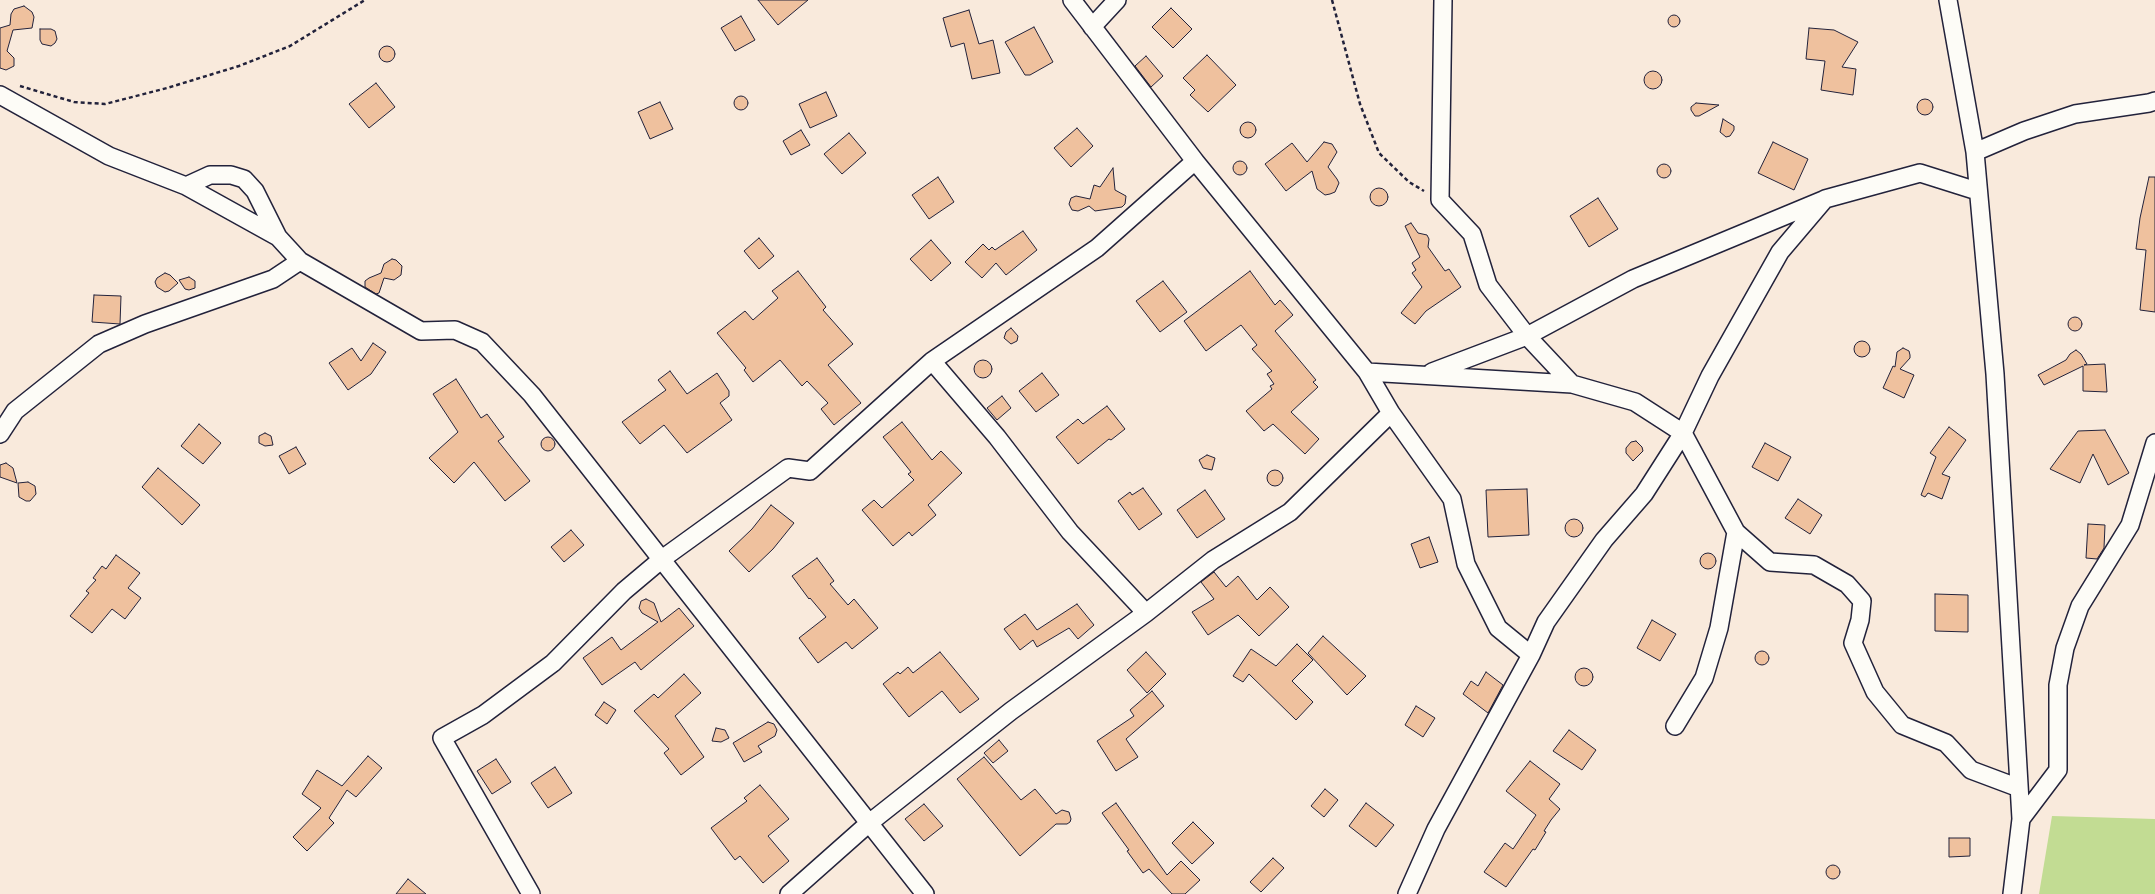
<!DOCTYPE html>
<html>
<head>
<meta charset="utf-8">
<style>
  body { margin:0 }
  canvas { display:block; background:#f9eadc }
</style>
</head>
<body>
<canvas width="2155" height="894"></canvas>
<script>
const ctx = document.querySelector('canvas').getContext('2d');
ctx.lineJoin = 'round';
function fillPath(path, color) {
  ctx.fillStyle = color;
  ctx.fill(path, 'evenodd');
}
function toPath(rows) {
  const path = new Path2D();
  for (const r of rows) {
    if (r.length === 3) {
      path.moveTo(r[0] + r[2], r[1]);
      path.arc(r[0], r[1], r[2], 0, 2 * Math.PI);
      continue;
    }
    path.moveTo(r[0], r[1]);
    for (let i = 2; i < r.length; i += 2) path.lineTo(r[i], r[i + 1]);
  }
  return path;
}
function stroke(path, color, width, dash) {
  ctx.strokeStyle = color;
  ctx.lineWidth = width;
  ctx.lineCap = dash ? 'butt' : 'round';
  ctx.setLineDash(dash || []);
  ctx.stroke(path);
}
fillPath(toPath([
  [2052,816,2155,819,2155,894,2039,894]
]), '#c2dc93');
const building = toPath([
  [758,0,808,0,778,25,758,0],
  [24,6,32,12,34,17,32,28,13,30,7,51,14,58,14,66,6,70,0,68,0,28,10,25,11,14,14,9,24,6],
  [1171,8,1192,29,1173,48,1152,27,1171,8],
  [969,10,979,44,993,40,1000,73,972,79,964,43,951,47,943,18,969,10],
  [1674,21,6],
  [741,16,755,40,735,51,721,28,741,16],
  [1034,27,1053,62,1030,75,1025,75,1005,42,1034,27],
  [1809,28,1834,30,1858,42,1842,67,1856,69,1853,95,1821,90,1825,61,1806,59,1809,28],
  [40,29,51,29,55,31,57,39,55,43,51,46,42,44,40,40,40,29],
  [387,54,8],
  [1207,55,1236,85,1208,112,1190,95,1195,90,1183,78,1207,55],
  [1146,56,1163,76,1151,87,1135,66,1146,56],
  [1653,80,9],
  [376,83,395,107,369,128,349,104,376,83],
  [826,92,837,116,810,128,799,104,826,92],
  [741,103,7],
  [1925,107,8],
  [660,102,673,129,650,139,638,112,660,102],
  [1696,103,1719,105,1699,116,1695,116,1691,110,1691,107,1696,103],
  [1723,119,1734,126,1734,130,1730,136,1726,137,1720,132,1723,119],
  [1248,130,8],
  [1077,128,1093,146,1071,167,1054,148,1077,128],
  [801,130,810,145,791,155,783,141,801,130],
  [849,133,866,153,842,174,824,154,849,133],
  [1324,142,1332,144,1337,152,1328,167,1337,179,1339,183,1335,192,1330,194,1325,195,1317,189,1312,171,1286,191,1265,164,1292,143,1307,162,1324,142],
  [1773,142,1808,159,1794,190,1758,173,1773,142],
  [1240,168,7],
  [1664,171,7],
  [1113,168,1115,190,1126,196,1125,204,1122,207,1095,211,1089,206,1078,211,1072,210,1069,204,1071,198,1076,196,1090,199,1094,185,1100,187,1113,168],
  [938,177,954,202,929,219,912,195,938,177],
  [2149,177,2155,177,2155,312,2140,310,2146,250,2136,249,2140,218,2149,177],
  [1379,197,9],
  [1598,198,1618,229,1589,247,1570,216,1598,198],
  [1411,223,1418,233,1427,235,1429,239,1428,247,1445,271,1449,269,1461,287,1426,311,1415,324,1401,313,1422,287,1412,273,1416,270,1412,263,1420,257,1405,226,1411,223],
  [1023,231,1037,250,1006,275,996,263,982,278,965,262,983,244,989,250,992,247,995,250,1023,231],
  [759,238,774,256,759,269,744,251,759,238],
  [931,240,951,263,931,281,910,259,931,240],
  [392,259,396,260,402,266,401,275,394,280,384,278,379,293,376,294,365,287,365,281,369,278,381,273,384,264,392,259],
  [798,271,826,307,823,310,853,344,828,365,861,403,834,425,821,409,828,403,807,381,802,386,780,360,753,382,744,370,746,368,717,333,745,311,753,320,778,298,772,291,798,271],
  [1250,271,1275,305,1280,300,1293,315,1275,331,1316,380,1313,382,1318,387,1291,412,1319,439,1305,454,1273,424,1264,431,1246,411,1272,389,1270,386,1274,384,1267,374,1272,371,1252,349,1257,345,1241,325,1206,351,1184,321,1250,271],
  [165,273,170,275,178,283,169,291,165,292,157,287,155,282,157,278,165,273],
  [189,277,195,281,195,288,189,290,185,289,179,280,189,277],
  [1163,281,1187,312,1160,332,1136,301,1163,281],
  [94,295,121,296,120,324,92,322,94,295],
  [2075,324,7],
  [1011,328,1018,336,1017,341,1011,344,1004,338,1006,332,1011,328],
  [1862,349,8],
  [373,343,386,352,371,374,348,390,329,363,352,348,361,361,373,343],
  [1903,348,1909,351,1910,355,1910,358,1900,369,1914,375,1904,398,1883,388,1893,366,1895,367,1897,352,1903,348],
  [2076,350,2081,354,2087,364,2084,365,2105,364,2107,392,2083,391,2083,366,2044,385,2038,375,2066,360,2070,354,2076,350],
  [983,369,9],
  [670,371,687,394,717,373,729,391,729,396,720,403,732,420,687,453,664,425,640,444,622,422,666,390,658,380,670,371],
  [1042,373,1059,395,1036,412,1019,391,1042,373],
  [456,379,481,418,487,414,504,437,498,441,530,481,505,501,474,462,454,483,429,458,458,432,433,394,456,379],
  [1002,396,1011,408,997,420,987,408,1002,396],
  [1107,406,1125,429,1111,440,1109,439,1078,464,1056,437,1078,419,1083,424,1107,406],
  [902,422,932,460,941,451,962,473,928,505,936,515,912,536,909,532,893,546,862,510,874,500,882,508,914,480,908,474,911,472,883,437,902,422],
  [199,424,221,443,203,464,181,446,199,424],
  [1949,427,1966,440,1942,474,1950,477,1942,499,1928,493,1925,497,1921,495,1936,457,1930,453,1949,427],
  [2105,430,2129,473,2108,485,2093,454,2080,483,2050,469,2078,431,2105,430],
  [265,433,271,436,273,445,265,446,259,443,259,436,265,433],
  [548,444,7],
  [1636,441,1642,447,1643,451,1633,461,1626,453,1626,448,1631,442,1636,441],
  [1765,443,1791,457,1778,481,1752,467,1765,443],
  [296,447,306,464,289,474,279,456,296,447],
  [1207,455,1215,458,1212,470,1203,468,1199,460,1207,455],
  [6,463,13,468,17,483,0,477,0,465,6,463],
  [158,468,200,505,182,525,142,487,158,468],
  [1275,478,8],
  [28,482,35,486,36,494,30,501,26,501,19,497,18,483,28,482],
  [1143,488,1162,514,1139,530,1118,501,1130,492,1132,495,1143,488],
  [1527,489,1529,535,1488,537,1486,490,1527,489],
  [1205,490,1225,519,1197,538,1177,510,1205,490],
  [1798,499,1822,515,1810,534,1785,518,1798,499],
  [771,505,794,523,773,549,749,572,729,551,752,529,771,505],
  [1574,528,9],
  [2088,524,2105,525,2104,548,2097,559,2086,558,2088,524],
  [571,530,584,545,564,562,551,547,571,530],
  [1429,537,1438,562,1420,568,1411,544,1429,537],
  [1708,561,8],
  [116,555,140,573,128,588,141,598,125,619,112,609,92,633,70,616,89,593,86,591,96,580,93,578,102,566,106,569,116,555],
  [817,558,834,581,830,584,848,605,854,599,878,628,852,649,846,642,818,663,799,638,826,617,810,598,809,599,792,576,817,558],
  [1214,572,1226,587,1238,576,1257,600,1270,587,1289,607,1259,636,1238,615,1208,635,1192,612,1214,599,1201,582,1214,572],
  [1935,594,1968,595,1968,632,1935,631,1935,594],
  [646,599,654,603,661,622,679,608,694,626,641,670,635,662,602,685,583,658,612,637,621,650,658,622,642,613,639,608,641,601,646,599],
  [1077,604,1094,625,1078,639,1069,628,1037,647,1033,640,1020,650,1004,629,1025,614,1037,630,1077,604],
  [1652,620,1676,634,1660,661,1637,648,1652,620],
  [1323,636,1366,676,1347,695,1308,653,1323,636],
  [1297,644,1313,660,1292,681,1313,702,1296,720,1249,674,1243,682,1233,676,1251,649,1276,666,1297,644],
  [1762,658,7],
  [940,652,979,699,960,713,942,691,909,717,883,684,898,672,900,674,908,667,913,673,940,652],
  [1146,652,1166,674,1147,693,1127,670,1146,652],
  [1584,677,9],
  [1486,672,1503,685,1488,713,1463,694,1471,681,1478,686,1486,672],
  [684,674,701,693,675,716,704,757,681,775,664,753,669,749,634,711,654,694,658,698,684,674],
  [1152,691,1164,706,1126,739,1138,757,1116,771,1097,741,1134,716,1130,710,1152,691],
  [604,702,616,710,607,724,595,715,604,702],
  [1416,706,1435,718,1423,737,1405,725,1416,706],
  [768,722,774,724,777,730,775,736,758,746,762,752,744,762,733,743,768,722],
  [716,728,725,730,729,738,721,742,712,741,716,728],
  [1569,730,1596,750,1582,770,1553,751,1569,730],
  [999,740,1008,751,993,763,984,753,999,740],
  [368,756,382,768,356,797,347,790,329,818,334,823,307,851,293,837,321,808,302,794,317,770,342,786,368,756],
  [984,757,1021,800,1035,789,1056,814,1062,810,1069,812,1071,819,1070,822,1067,824,1056,824,1020,856,957,779,984,757],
  [496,759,511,782,492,794,477,771,496,759],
  [1530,761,1560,784,1549,799,1560,809,1551,820,1544,831,1546,832,1535,850,1533,849,1506,887,1484,872,1505,843,1513,849,1536,815,1506,791,1530,761],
  [555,767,572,793,548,808,531,783,555,767],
  [760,785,789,819,768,836,789,861,763,883,740,856,735,860,711,828,747,801,744,798,760,785],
  [1325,789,1338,800,1324,817,1311,806,1325,789],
  [1116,803,1167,875,1181,861,1200,880,1185,894,1172,894,1149,869,1143,873,1127,851,1129,850,1102,813,1116,803],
  [1366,803,1394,825,1376,847,1349,826,1366,803],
  [924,804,943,826,924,841,905,819,924,804],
  [1193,822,1214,843,1192,864,1172,843,1193,822],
  [1949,838,1970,838,1970,856,1949,857,1949,838],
  [1273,858,1284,868,1261,892,1250,882,1273,858],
  [1833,872,7],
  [408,879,426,894,396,894,408,879]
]);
fillPath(building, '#efc19e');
stroke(building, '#22223b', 1);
const minor = toPath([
  [1072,0,1195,161,1367,372,1572,384,1635,402,1683,433,1736,532],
  [1443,0,1440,200,1472,234,1488,285,1527,336,1572,384],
  [1948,0,1975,152,1995,374,2021,819,2012,894],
  [1092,27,1117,0],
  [0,95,109,156,186,186,278,237,300,261,421,331,455,330,482,342,532,395,925,894],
  [1975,152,2024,131,2075,114,2149,103,2155,101],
  [186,186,210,175,231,175,244,179,255,191,278,237],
  [932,361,997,437,1070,532,1146,613],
  [1367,372,1391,413,1452,499,1466,564,1498,628,1531,655],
  [1432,372,1527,336,1633,279,1823,200],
  [0,434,15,411,99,344,145,324,273,279,300,261],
  [1675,726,1704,678,1719,628,1736,532,1770,562,1814,565,1847,584,1862,601,1860,620,1853,643,1875,692,1902,725,1946,743,1971,770,2019,788],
  [2021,819,2058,770,2058,685,2065,648,2080,606,2130,525,2155,443],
  [531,894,442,738,483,715,553,663,624,591,662,559,788,468,810,471,932,361,1097,248,1195,161],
  [789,894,868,824,1011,711,1146,613,1213,560,1290,512,1391,413],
  [1407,894,1436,829,1531,655,1546,622,1604,540,1644,494,1683,433,1710,376,1780,252,1825,199,1920,173,1977,191]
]);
stroke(minor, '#22223b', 20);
stroke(toPath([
  [1332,0,1360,104,1379,153,1409,182,1424,191],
  [20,86,74,102,105,104,167,88,239,66,290,46,365,0]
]), '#22223b', 2.5, [4, 3]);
stroke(minor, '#fdfcf7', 17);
</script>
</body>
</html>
